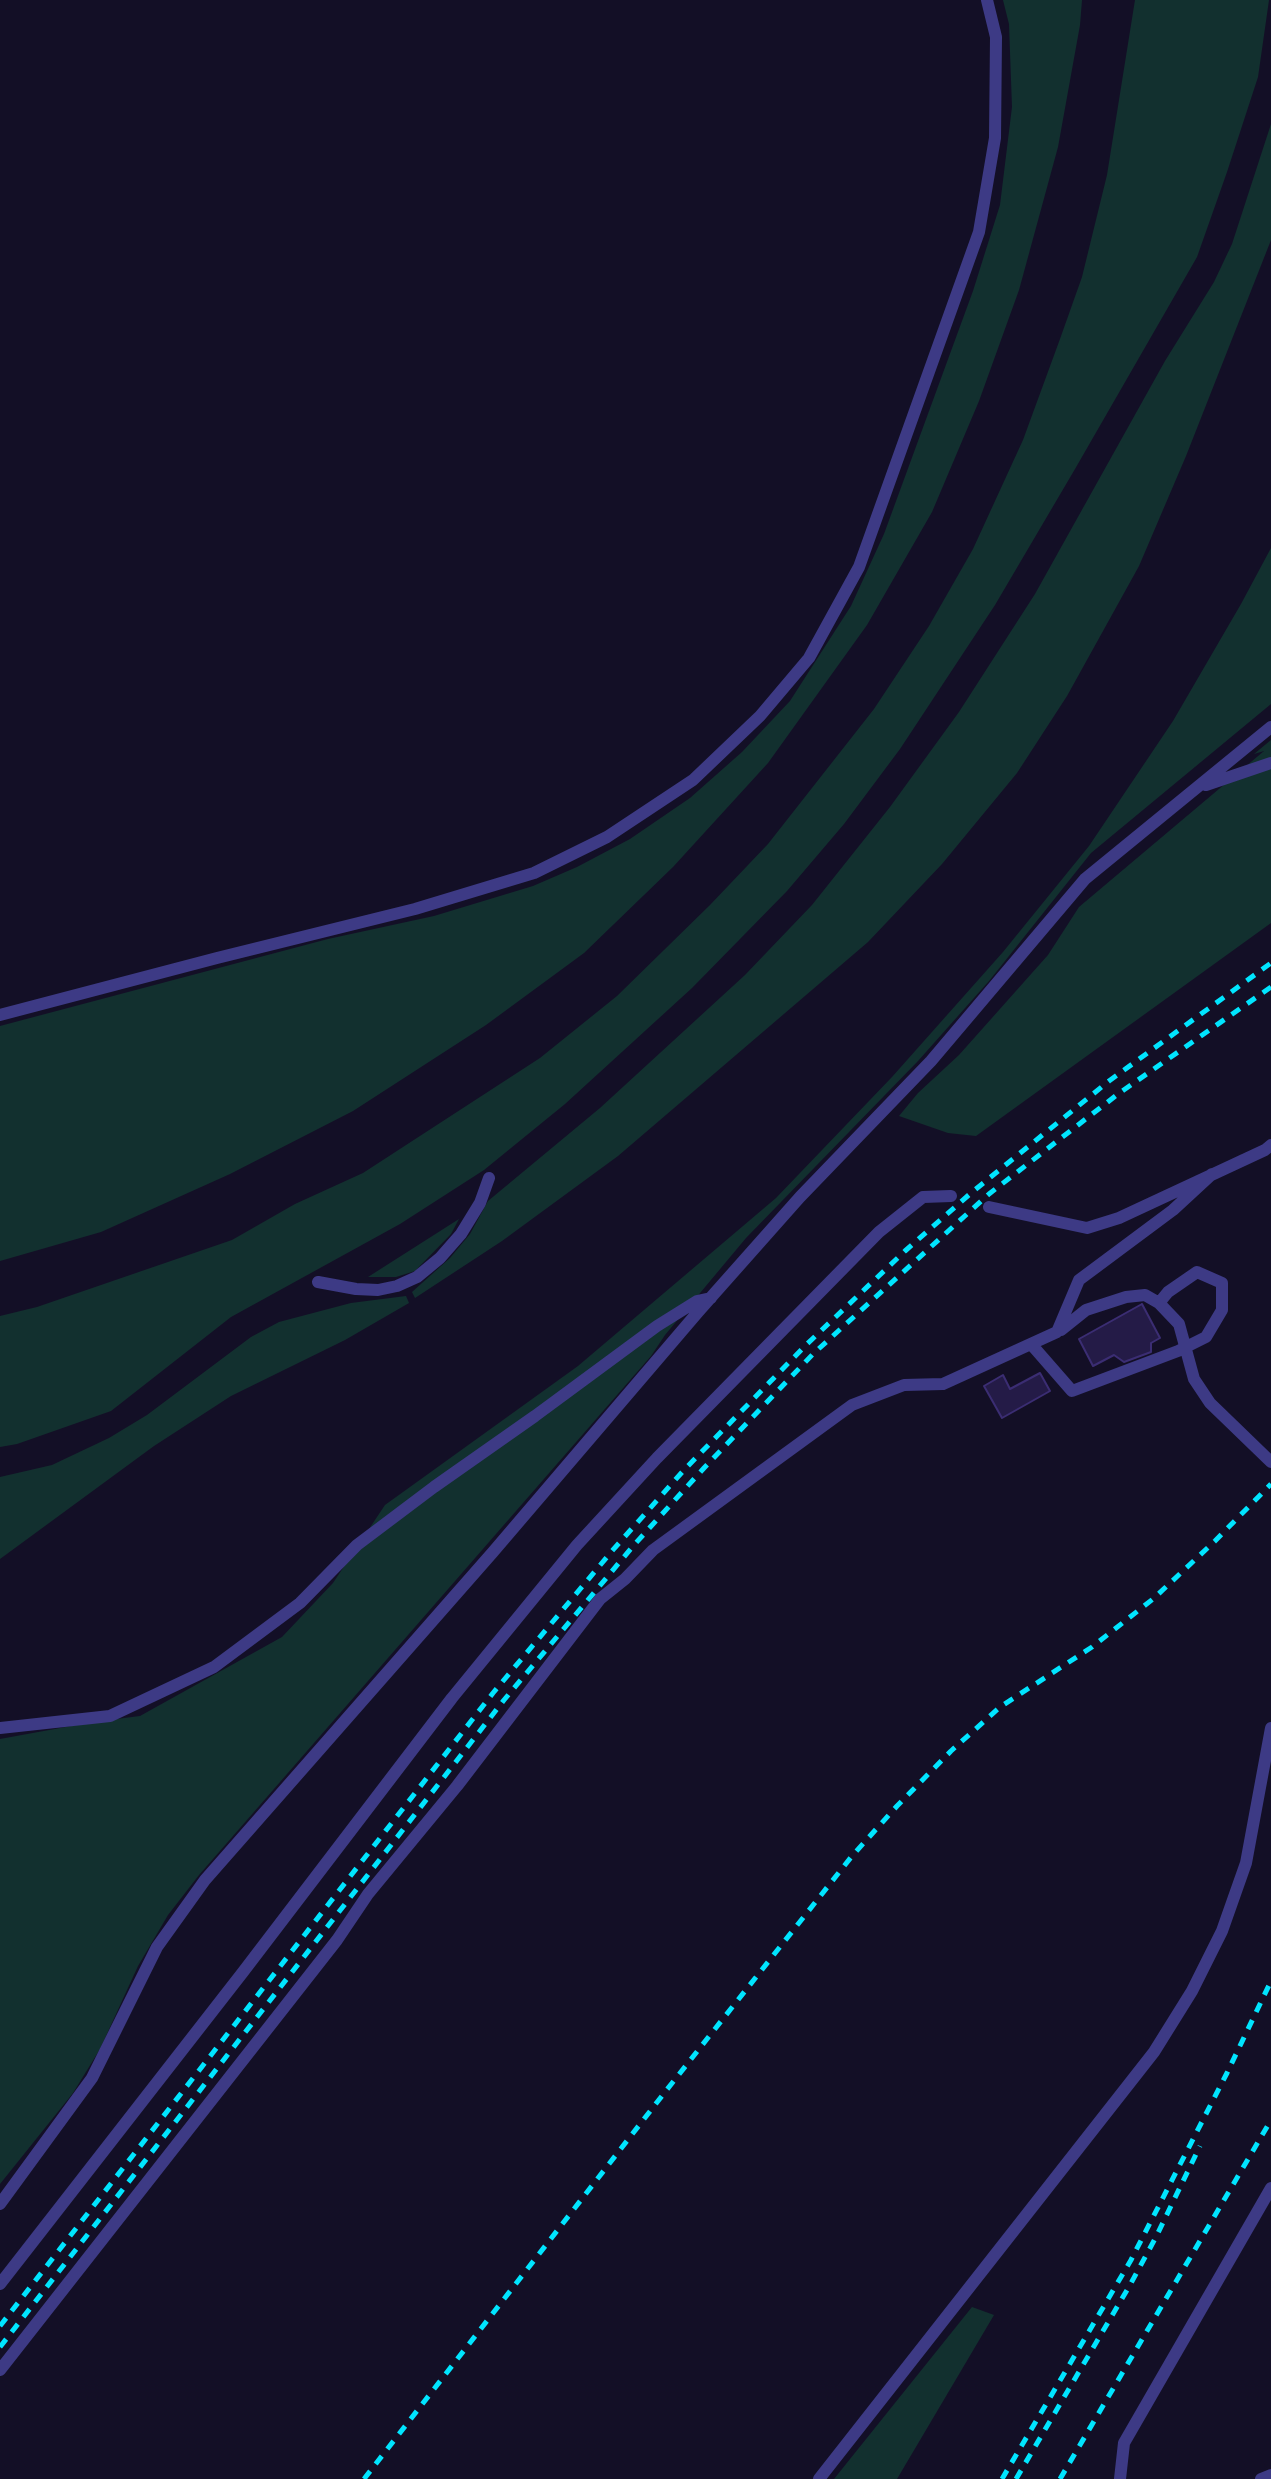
<!DOCTYPE html>
<html>
<head>
<meta charset="utf-8">
<style>
  body { margin:0 }
  canvas { display:block; background:#130f26 }
</style>
</head>
<body>
<canvas width="1271" height="2479"></canvas>
<script>
const ctx = document.querySelector('canvas').getContext('2d');
ctx.lineJoin = 'round';
function fillPath(path, color) {
  ctx.fillStyle = color;
  ctx.fill(path, 'evenodd');
}
function toPath(rows) {
  const path = new Path2D();
  for (const r of rows) {
    path.moveTo(r[0], r[1]);
    for (let i = 2; i < r.length; i += 2) path.lineTo(r[i], r[i + 1]);
  }
  return path;
}
function stroke(path, color, width, dash) {
  ctx.strokeStyle = color;
  ctx.lineWidth = width;
  ctx.lineCap = dash ? 'butt' : 'round';
  ctx.setLineDash(dash || []);
  ctx.stroke(path);
}
fillPath(toPath([
  [1003,0,1082,0,1080,25,1058,147,1019,290,979,401,932,512,867,625,768,763,673,867,584,953,486,1025,353,1111,230,1174,101,1232,0,1261,0,1026,328,939,434,916,533,886,577,867,630,839,690,798,742,752,790,701,851,606,884,534,973,291,1000,205,1012,107,1009,24],
  [1135,0,1269,0,1258,77,1227,172,1197,257,1075,469,995,605,900,749,844,824,787,891,692,988,565,1104,484,1170,400,1224,231,1317,111,1411,17,1444,0,1447,0,1316,37,1307,232,1240,295,1204,363,1173,540,1058,617,996,710,905,768,844,874,709,929,626,973,549,1023,440,1060,339,1082,277,1107,175],
  [1271,124,1271,240,1186,456,1139,566,1067,696,1017,773,942,864,868,942,618,1156,502,1241,415,1298,412,1292,450,1258,470,1234,488,1201,600,1108,745,975,812,905,890,807,959,712,1035,594,1165,361,1214,282,1232,244],
  [1271,548,1271,704,1091,853,989,981,918,1061,746,1238,665,1335,651,1356,199,1875,168,1915,138,1966,100,2049,73,2093,0,2184,0,1739,93,1722,140,1716,282,1637,333,1583,385,1505,578,1366,776,1198,892,1077,1003,952,1089,846,1173,721,1241,604],
  [1271,740,1271,923,976,1136,948,1133,899,1116,918,1093,959,1055,1048,955,1079,907,1264,751,1254,754],
  [459,1219,451,1234,415,1271,396,1277,368,1277],
  [406,1296,409,1303,345,1340,231,1396,154,1446,0,1559,0,1477,52,1465,109,1438,147,1415,251,1337,279,1322,351,1303],
  [972,2307,994,2315,897,2479,834,2479]
]), '#12302f');
const building = toPath([
  [1142,1304,1160,1338,1151,1343,1151,1352,1124,1362,1114,1355,1093,1366,1079,1339,1142,1304],
  [1040,1373,1050,1391,1002,1418,984,1386,1003,1375,1010,1389,1040,1373]
]);
fillPath(building, '#241b47');
stroke(building, '#3b2d73', 2);
stroke(toPath([
  [1206,785,1271,763],
  [0,1015,217,958,415,909,534,873,607,837,693,780,760,716,809,658,859,567,979,232,995,138,996,37,987,0],
  [989,1207,1087,1228,1119,1218,1265,1150,1271,1145],
  [318,1282,356,1289,378,1290,397,1286,417,1277,440,1258,461,1234,480,1203,489,1178],
  [1061,1330,1086,1310,1126,1297,1145,1295,1159,1303,1179,1324,1194,1379,1210,1403,1271,1462],
  [1031,1344,1072,1391,1178,1351,1206,1337,1222,1310,1222,1283,1197,1272,1168,1292,1159,1303],
  [0,1728,110,1716,214,1667,300,1603,357,1545,434,1487,535,1416,657,1326,697,1301,711,1298],
  [0,2204,92,2078,157,1947,205,1880,493,1552,698,1312,800,1197,931,1061,1085,879,1271,727],
  [0,2284,243,1972,452,1698,577,1545,657,1458,879,1232,923,1197,951,1196],
  [0,2370,337,1940,368,1894,457,1786,600,1599,625,1579,653,1550,852,1405,904,1385,943,1384,1057,1332,1079,1280,1173,1210,1212,1174],
  [819,2479,1154,2052,1192,1991,1222,1931,1246,1863,1271,1728],
  [1120,2479,1124,2443,1271,2188],
  [1261,2479,1271,2475]
]), '#3d3a85', 12);
stroke(toPath([
  [0,2326,493,1693,612,1551,684,1470,806,1345,905,1251,971,1193,1109,1081,1271,963],
  [0,2347,504,1700,634,1545,704,1468,813,1354,989,1194,1118,1094,1271,987],
  [364,2479,665,2092,852,1856,897,1806,951,1751,1000,1707,1092,1647,1153,1599,1215,1541,1271,1484],
  [1002,2479,1131,2260,1227,2073,1271,1981],
  [1016,2479,1130,2285,1156,2237,1200,2146],
  [1060,2479,1271,2120]
]), '#00e5ff', 5, [10, 9]);
</script>
</body>
</html>
